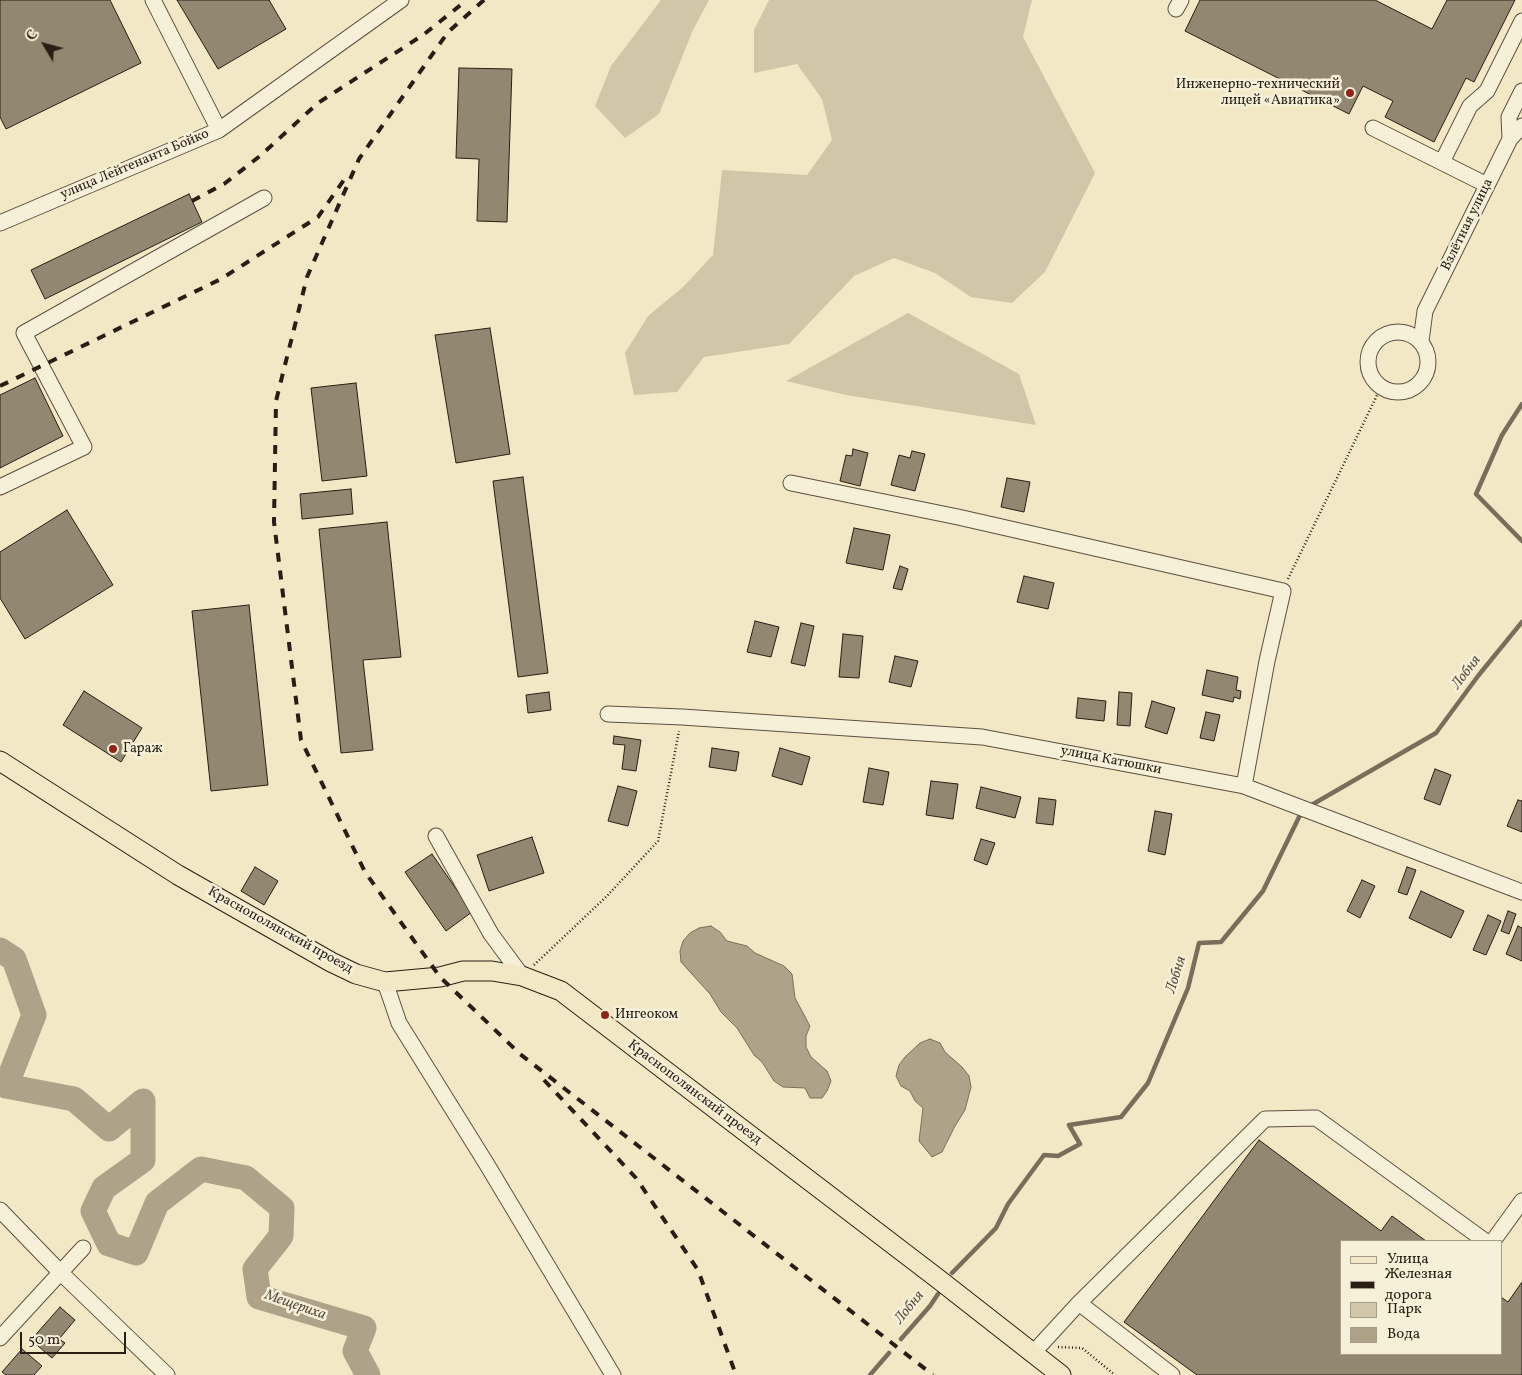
<!DOCTYPE html>
<html>
<head>
<meta charset="utf-8">
<style>
  body { margin:0 }
  #map { position:relative; width:1522px; height:1375px; overflow:hidden; background:#f3e8c5; font-family:Vollkorn,serif }
  canvas { display:block }
  .legend { position:absolute; left:1340px; top:1240px; width:162px; height:115px; box-sizing:border-box; background:#f7f0d9; border:1px solid #a59c8a; margin:0; padding:6px 9px; list-style:none; font-size:15px; color:#291e14 }
  .legend li { display:flex; align-items:center; gap:10px; height:25px }
  .legend b { width:25px; border:1px solid #a59c8a }
  .north { position:absolute; left:20px; top:20px; width:50px; height:50px; -webkit-text-stroke:4px #f7f0d9; paint-order:stroke; rotate:307deg; font-size:14px; font-weight:700; line-height:20px; text-align:center; color:#291e14 }
  .north::after { content:''; display:block; margin:auto; width:18px; height:22px; background:#291e14; clip-path:polygon(50% 0,100% 100%,50% 72%,0 100%) }
  .scale { position:absolute; left:20px; top:1332px; width:106px; height:22px; box-sizing:border-box; border:2px solid #291e14; border-top:0; padding-left:6px; font-size:15px; line-height:18px; white-space:nowrap; color:#291e14; -webkit-text-stroke:4px #f7f0d9; paint-order:stroke }
</style>
</head>
<body>
<div id="map">
<canvas width="1522" height="1375"></canvas>
<ul class="legend">
<li><b style="height:6px;background:#f3e8c5"></b>Улица</li>
<li><b style="height:6px;background:#291e14"></b>Железная дорога</li>
<li><b style="height:14px;background:#d1c6a7"></b>Парк</li>
<li><b style="height:14px;background:#aea389"></b>Вода</li>
</ul>
<div class="north">С</div>
<div class="scale">50 m</div>
</div>
<script>
const ctx = document.querySelector('canvas').getContext('2d');
ctx.lineJoin = 'round';
function fillPath(path, color) {
  ctx.fillStyle = color;
  ctx.fill(path, 'evenodd');
}
function toPath(rows) {
  const path = new Path2D();
  for (const r of rows) {
    if (r.length === 3) {
      path.moveTo(r[0] + r[2], r[1]);
      path.arc(r[0], r[1], r[2], 0, 2 * Math.PI);
      continue;
    }
    path.moveTo(r[0], r[1]);
    for (let i = 2; i < r.length; i += 2) path.lineTo(r[i], r[i + 1]);
  }
  return path;
}
function stroke(path, color, width, dash) {
  ctx.strokeStyle = color;
  ctx.lineWidth = width;
  ctx.lineCap = dash ? 'butt' : 'round';
  ctx.setLineDash(dash || []);
  ctx.stroke(path);
}
function label(font, color, halo, rows, align = 'center') {
  ctx.font = font + ' Vollkorn,serif';
  ctx.lineWidth = 5;
  ctx.setLineDash([]);
  ctx.textBaseline = 'middle';
  ctx.strokeStyle = halo;
  ctx.fillStyle = color;
  for (const [text, x, y, turn = 0] of rows) {
    ctx.save();
    ctx.translate(x, y);
    ctx.rotate((+turn || 0) * Math.PI / 180);
    ctx.textAlign = isNaN(turn) ? turn : align;
    if (halo) ctx.strokeText(text, 0, 0);
    ctx.fillText(text, 0, 0);
    ctx.restore();
  }
}
fillPath(toPath([
  [661,0,709,0,693,30,659,114,625,138,595,106,611,66],
  [769,0,1032,0,1023,37,1095,173,1045,272,1012,303,971,297,935,273,894,258,854,276,789,344,704,357,677,392,634,395,625,353,648,316,683,287,713,255,722,170,807,175,832,140,822,99,797,64,754,73,754,30],
  [908,313,1019,374,1036,425,846,395,786,381]
]), '#d1c6a7');
const water = toPath([
  [711,926,720,932,727,941,747,946,755,953,784,966,792,974,795,998,810,1026,806,1036,806,1047,811,1057,827,1071,831,1081,827,1091,822,1098,810,1098,805,1088,783,1087,774,1081,762,1062,754,1055,737,1028,721,1012,710,994,681,962,680,951,683,941,690,933,699,928,711,926],
  [930,1039,940,1043,945,1052,962,1067,969,1076,971,1087,965,1110,955,1126,942,1152,932,1157,919,1141,923,1108,915,1101,910,1091,901,1086,896,1076,899,1065,905,1057,920,1043,930,1039]
]);
fillPath(water, '#aea389');
stroke(water, '#796e5a', 1);
stroke(toPath([
  [1522,404,1502,435,1476,494,1522,541],
  [1308,807,1436,733,1478,676,1522,622],
  [952,1273,996,1228,1008,1204,1044,1155,1058,1156,1080,1144,1069,1125,1121,1117,1148,1083,1188,988,1199,943,1221,942,1263,891,1302,811],
  [901,1339,930,1306,938,1294],
  [870,1375,889,1353]
]), '#796e5a', 4.5);
stroke(toPath([
  [0,950,14,959,34,1015,6,1086,74,1099,109,1129,143,1101,143,1160,104,1188,93,1211,109,1244,136,1253,157,1203,201,1169,246,1178,282,1208,281,1236,255,1269,259,1297,364,1328,355,1351,368,1375]
]), '#aea389', 25);
const building = toPath([
  [0,0,110,0,141,63,6,129,0,117,0,0],
  [177,0,269,0,286,29,218,69,177,0],
  [1200,0,1375,0,1432,29,1447,0,1515,0,1474,82,1466,78,1434,142,1385,117,1393,101,1363,86,1349,114,1185,31,1200,0],
  [459,68,512,69,507,222,477,221,479,159,456,158,459,68],
  [189,194,202,222,45,299,31,270,189,194],
  [490,328,510,454,456,463,435,335,490,328],
  [35,378,63,436,0,468,0,395,35,378],
  [356,383,367,476,322,481,311,388,356,383],
  [853,449,868,453,860,486,840,481,846,455,852,456,853,449],
  [912,451,925,454,915,491,891,485,899,455,910,458,912,451],
  [523,477,548,673,518,677,493,481,523,477],
  [1007,478,1030,482,1024,512,1001,507,1007,478],
  [351,489,353,514,302,519,300,494,351,489],
  [67,510,113,585,25,639,0,598,0,552,67,510],
  [387,522,401,657,363,660,373,750,341,753,319,529,387,522],
  [854,528,890,535,883,570,846,563,854,528],
  [900,566,908,569,902,590,893,588,900,566],
  [1024,576,1054,583,1048,609,1017,602,1024,576],
  [249,605,268,785,211,791,192,611,249,605],
  [755,621,779,627,771,657,747,652,755,621],
  [801,623,814,626,805,666,791,663,801,623],
  [843,634,863,636,859,678,839,677,843,634],
  [895,656,918,661,911,687,889,682,895,656],
  [1207,670,1238,677,1236,690,1241,691,1240,699,1234,697,1233,702,1202,695,1207,670],
  [84,691,142,728,121,762,63,725,84,691],
  [549,692,551,710,528,713,526,695,549,692],
  [1119,692,1132,693,1130,726,1117,725,1119,692],
  [1078,698,1106,701,1104,721,1076,718,1078,698],
  [1152,701,1175,708,1167,734,1145,727,1152,701],
  [1206,712,1220,715,1214,741,1200,738,1206,712],
  [614,736,641,740,636,771,622,769,625,745,613,744,614,736],
  [712,748,739,752,736,771,709,767,712,748],
  [780,748,810,757,802,785,772,776,780,748],
  [869,768,889,772,883,805,863,802,869,768],
  [1435,769,1451,775,1440,805,1424,799,1435,769],
  [931,781,958,784,953,819,926,815,931,781],
  [618,786,637,791,628,826,608,821,618,786],
  [981,787,1021,797,1015,818,976,808,981,787],
  [1039,798,1056,800,1053,825,1036,823,1039,798],
  [1518,800,1522,801,1522,832,1507,826,1518,800],
  [1155,811,1172,814,1165,855,1148,851,1155,811],
  [532,837,544,873,489,891,477,855,532,837],
  [981,839,995,843,987,865,974,860,981,839],
  [432,854,472,912,446,931,405,872,432,854],
  [255,867,278,881,264,905,241,891,255,867],
  [1407,867,1416,870,1407,895,1398,892,1407,867],
  [1362,880,1375,886,1360,918,1347,911,1362,880],
  [1421,891,1464,911,1451,938,1409,918,1421,891],
  [1508,911,1516,914,1509,934,1501,931,1508,911],
  [1488,915,1501,921,1486,955,1473,950,1488,915],
  [1518,926,1522,928,1522,961,1506,954,1518,926],
  [1259,1140,1381,1231,1392,1216,1426,1241,1341,1241,1341,1354,1501,1354,1501,1297,1508,1302,1522,1282,1522,1375,1197,1375,1124,1322,1259,1140],
  [60,1307,75,1320,59,1339,65,1343,52,1358,31,1340,60,1307],
  [22,1349,42,1366,34,1375,6,1375,2,1372,22,1349]
]);
fillPath(building, '#928770');
stroke(building, '#291e14', 1);
const minor = toPath([
  [1176,9,1181,0],
  [1373,128,1487,185],
  [219,130,401,0],
  [1510,139,1509,117,1522,91],
  [1442,162,1470,106,1487,91,1522,21],
  [0,223,219,130,153,0],
  [1398,362,30],
  [1421,341,1425,311,1510,139,1522,126],
  [791,483,958,517,1283,591,1267,661,1244,786],
  [0,487,84,447,24,333,264,198],
  [608,714,682,717,982,737,1244,786,1522,892],
  [436,836,491,934,522,976],
  [385,982,399,1023,486,1163,613,1375],
  [0,1210,61,1273,167,1375],
  [1493,1241,1522,1201],
  [1079,1303,1172,1375],
  [0,1338,83,1248],
  [1033,1353,1079,1303,1265,1119,1316,1118,1485,1241]
]);
const major = toPath([
  [0,761,178,875,331,962,356,974,385,982,440,977,463,971,492,971,522,976,561,991,937,1278,1061,1375]
]);
stroke(minor, '#5c5040', 17);
stroke(major, '#291e14', 21);
stroke(toPath([
  [1288,579,1381,387],
  [534,965,607,896,658,841,679,731],
  [1058,1347,1082,1348,1115,1375]
]), '#291e14', 2.5, [1, 2.5]);
stroke(minor, '#f7f0d9', 15);
stroke(major, '#f3e8c5', 19);
stroke(toPath([
  [484,0,448,32,359,159,307,277,276,401,274,522,301,740,365,872,440,977,520,1054,933,1375],
  [192,201,224,184,260,156,318,103,423,35,467,0],
  [0,386,221,279,318,217,346,177],
  [544,1080,636,1178,698,1270,736,1375]
]), '#291e14', 4, [9, 9]);
for (const [x, y, r, color] of [
  [1350,93,5,"#8f2418"],
  [113,749,5,"#8f2418"],
  [605,1015,5,"#8f2418"]
]) {
  const dot = new Path2D();
  dot.arc(x, y, r, 0, 2 * Math.PI);
  ctx.fillStyle = color;
  ctx.fill(dot);
  stroke(dot, '#f7f0d9', 2);
}
label('14px', '#291e14', '#f7f0d9', [
  ["Инженерно-технический",1340,85,"right"],
  ["лицей «Авиатика»",1340,101,"right"],
  ["Гараж",123,749],
  ["Ингеоком",615,1015]
], 'left');
label('14px', '#291e14', '#f7f0d9', [
  ["улица Лейтенанта Бойко",135,165,-23],
  ["Взлётная улица",1468,225,-64],
  ["улица Катюшки",1111,761,11],
  ["Краснополянский проезд",280,931,29],
  ["Краснополянский проезд",694,1093,37]
]);
label('italic 15px', '#5e5343', '#f7f0d9', [
  ["Лобня",1467,673,-53],
  ["Лобня",1177,975,-73],
  ["Мещериха",295,1306,19],
  ["Лобня",910,1308,-51]
]);
</script>
</body>
</html>
